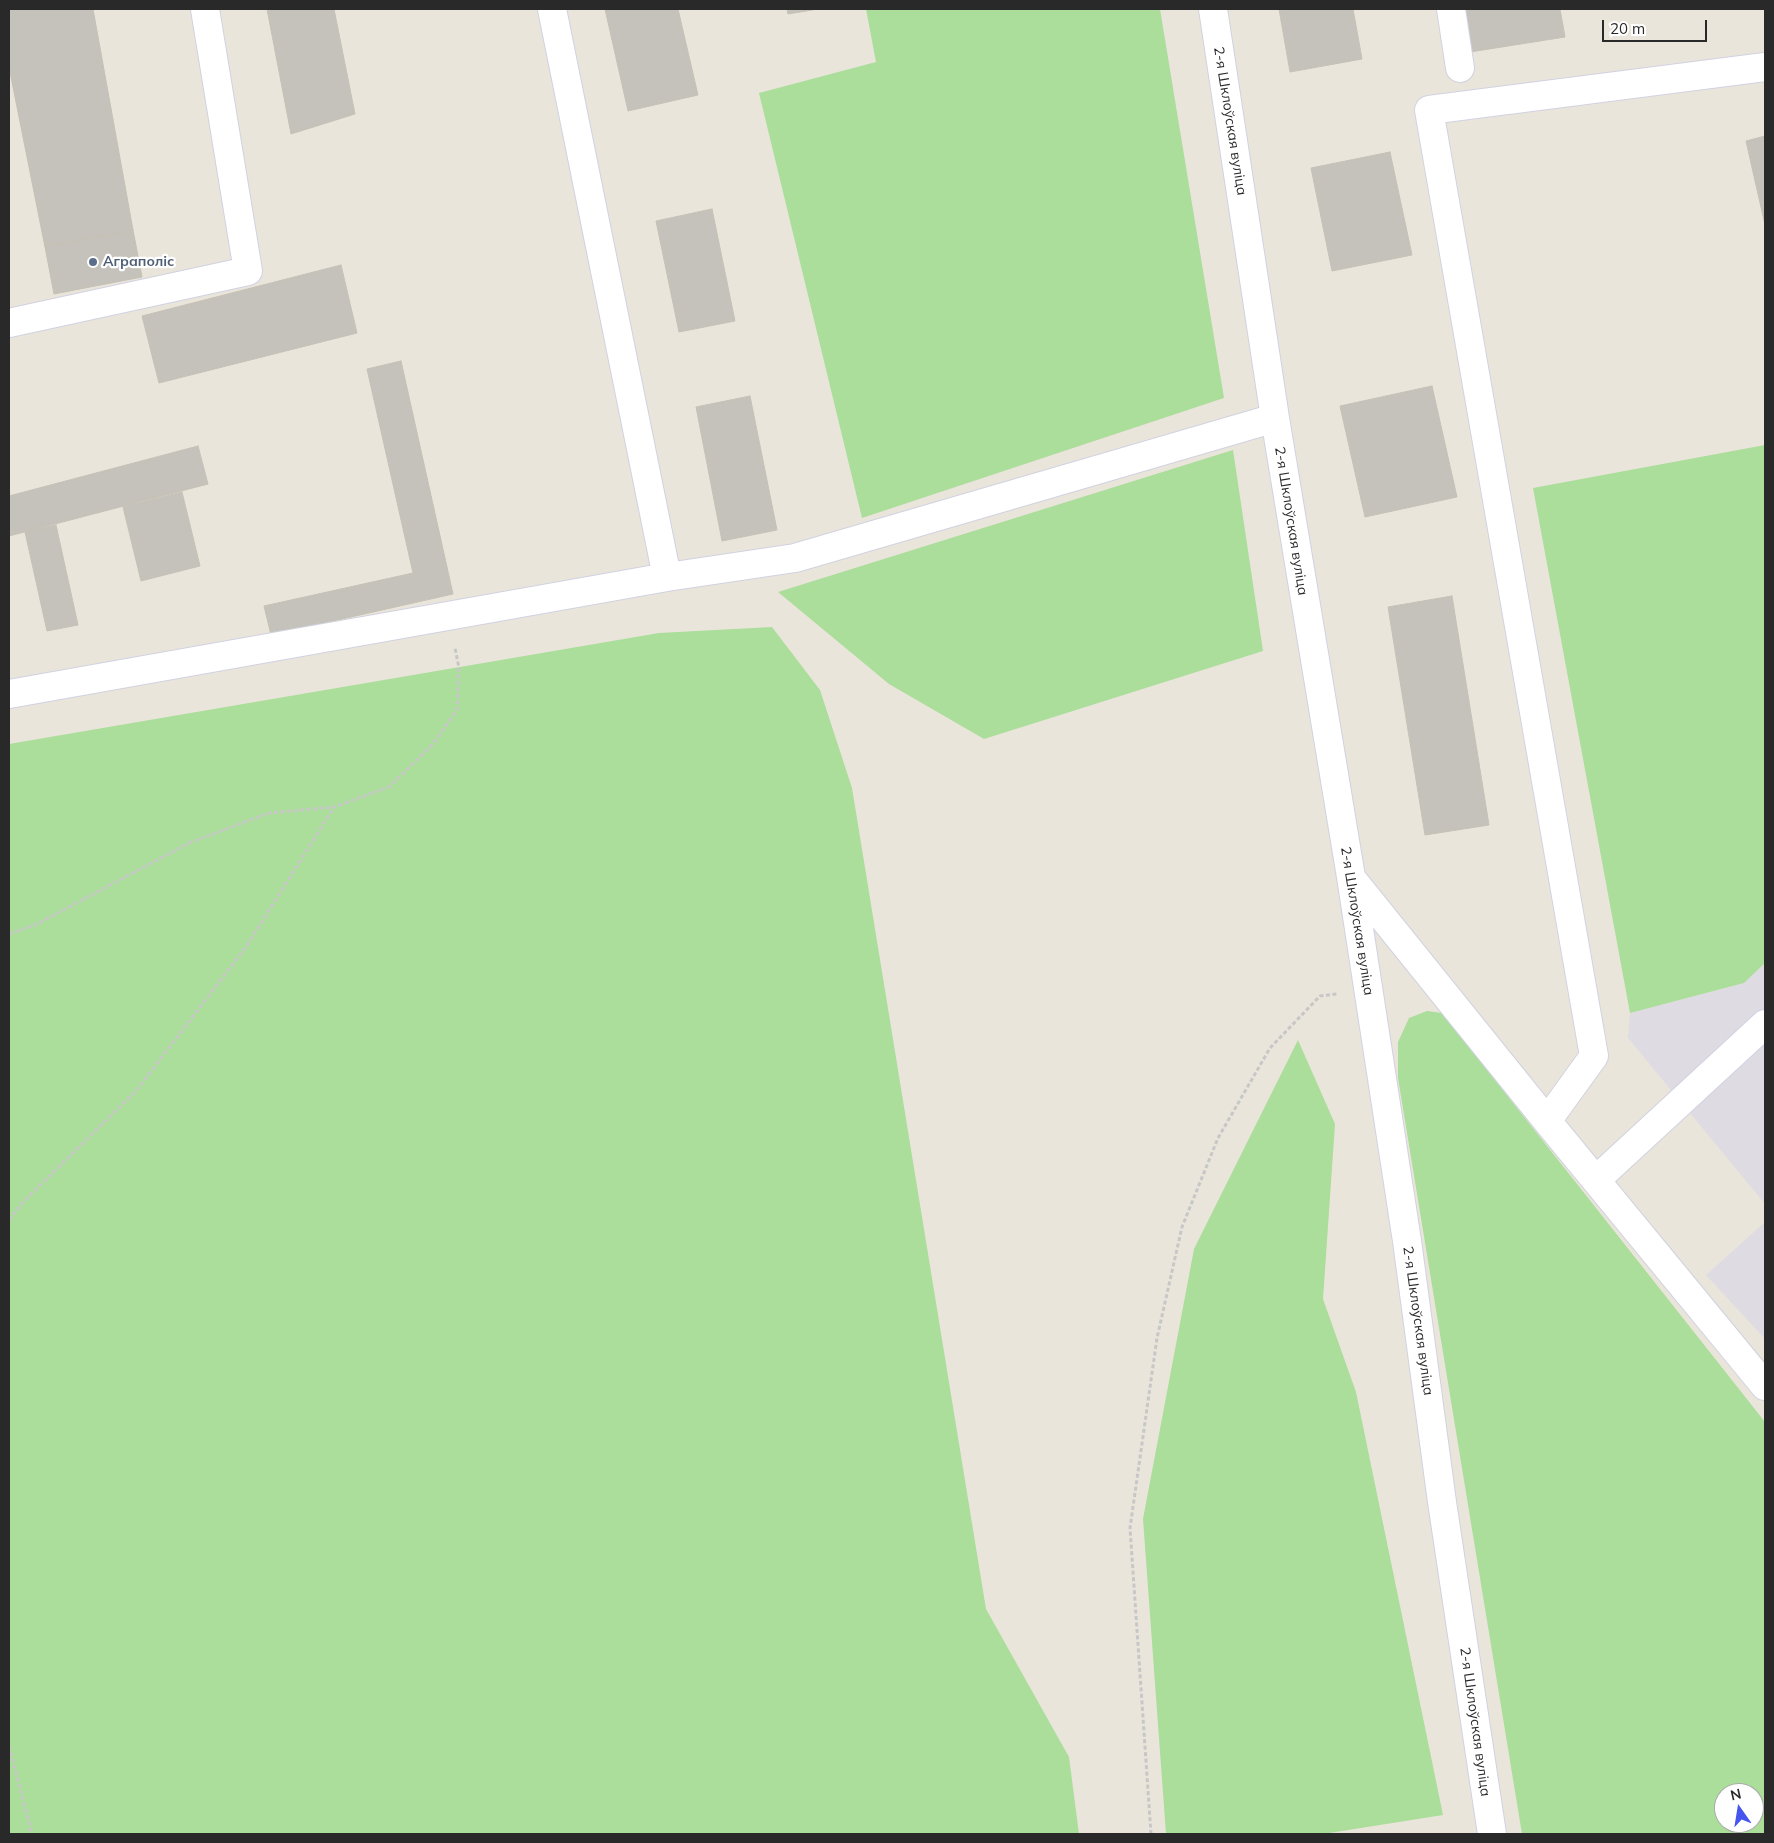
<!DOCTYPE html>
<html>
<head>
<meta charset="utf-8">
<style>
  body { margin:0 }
  #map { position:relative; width:1774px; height:1843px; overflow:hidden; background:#eae5db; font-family:Mulish,sans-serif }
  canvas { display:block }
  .frame { position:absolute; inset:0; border:10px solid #292929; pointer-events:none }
  .north { position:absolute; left:1714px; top:1783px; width:50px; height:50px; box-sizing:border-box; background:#fff; border:1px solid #a9a9a9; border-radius:50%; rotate:347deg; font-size:14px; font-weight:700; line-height:20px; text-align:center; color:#292929 }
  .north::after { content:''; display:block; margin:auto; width:18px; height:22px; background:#4555ed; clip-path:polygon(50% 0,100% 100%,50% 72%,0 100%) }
  .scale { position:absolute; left:1602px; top:20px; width:105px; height:22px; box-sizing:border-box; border:2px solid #292929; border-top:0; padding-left:6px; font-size:15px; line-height:18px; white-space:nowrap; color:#292929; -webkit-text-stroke:4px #fff; paint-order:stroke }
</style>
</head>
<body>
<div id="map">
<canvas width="1774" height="1843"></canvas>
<div class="frame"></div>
<div class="north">N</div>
<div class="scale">20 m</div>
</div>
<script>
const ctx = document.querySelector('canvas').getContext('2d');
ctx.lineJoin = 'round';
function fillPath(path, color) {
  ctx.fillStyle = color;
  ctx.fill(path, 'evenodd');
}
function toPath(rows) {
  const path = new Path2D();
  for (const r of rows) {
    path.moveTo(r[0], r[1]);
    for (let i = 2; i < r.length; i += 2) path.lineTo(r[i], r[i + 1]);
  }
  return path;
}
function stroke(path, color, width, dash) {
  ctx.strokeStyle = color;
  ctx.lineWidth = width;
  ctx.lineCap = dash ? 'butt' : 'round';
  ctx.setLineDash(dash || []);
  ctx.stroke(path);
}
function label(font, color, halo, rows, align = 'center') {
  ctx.font = font + ' Mulish,sans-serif';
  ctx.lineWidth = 4.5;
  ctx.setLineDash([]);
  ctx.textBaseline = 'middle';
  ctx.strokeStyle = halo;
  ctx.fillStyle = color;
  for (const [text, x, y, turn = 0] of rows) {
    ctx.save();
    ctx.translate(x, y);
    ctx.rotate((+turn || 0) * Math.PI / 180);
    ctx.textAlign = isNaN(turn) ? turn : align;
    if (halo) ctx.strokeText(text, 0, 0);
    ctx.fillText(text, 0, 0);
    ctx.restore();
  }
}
fillPath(toPath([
  [1765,963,1765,1204,1628,1038,1630,1013,1744,983],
  [1765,1222,1765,1339,1706,1275]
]), '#dedbe3');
fillPath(toPath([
  [866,9,1160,9,1224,398,862,518,759,93,876,62],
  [1765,445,1765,963,1744,983,1630,1013,1533,488],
  [1233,450,1263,651,984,739,889,684,778,592],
  [772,627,820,690,852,788,986,1609,1069,1757,1079,1834,9,1834,9,744,659,633],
  [1427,1011,1442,1013,1765,1422,1765,1834,1522,1834,1398,1078,1398,1042,1409,1018],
  [1724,1793,1754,1793,1754,1823,1724,1823],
  [1298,1040,1335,1124,1323,1299,1356,1392,1443,1815,1323,1834,1166,1834,1143,1519,1194,1249]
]), '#abdd9b');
const building = toPath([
  [9,9,93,9,133,230,45,247,9,67,9,9],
  [267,9,334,9,355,114,291,134,267,9],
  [605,9,678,9,698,95,628,111,605,9],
  [787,9,818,9,788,14,787,9],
  [1279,9,1353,9,1362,59,1290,72,1279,9],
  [1463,9,1560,9,1565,37,1470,52,1463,9],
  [1765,136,1765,225,1746,141,1765,136],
  [1390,152,1412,255,1332,271,1311,168,1390,152],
  [712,209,735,321,679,332,656,221,712,209],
  [133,230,142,277,54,294,45,247,133,230],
  [341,265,357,333,159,383,142,316,341,265],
  [401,361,453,594,271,635,264,606,413,573,367,369,401,361],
  [1432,386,1457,497,1365,517,1340,406,1432,386],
  [750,396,777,530,722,541,696,407,750,396],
  [198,446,208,484,9,536,9,496,198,446],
  [182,492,200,566,141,581,123,507,182,492],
  [56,525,78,625,47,631,25,532,56,525],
  [1452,596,1489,825,1425,835,1388,607,1452,596]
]);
fillPath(building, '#c5c2bb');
stroke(building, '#c5c1b5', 1);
const minor = toPath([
  [552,9,667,577],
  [1213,9,1275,418,1351,877,1407,1241,1442,1502,1492,1834],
  [1451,9,1460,68],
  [9,323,248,271,205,9],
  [9,694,667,577,795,558,1275,418],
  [1352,879,1547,1121,1765,1386],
  [1547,1121,1594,1056,1429,110,1765,67],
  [1596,1180,1765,1024]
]);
stroke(minor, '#d1d2e1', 30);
stroke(toPath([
  [9,934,37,924,189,843,269,813,334,807,389,787,432,745,457,710,459,668,455,648],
  [9,1220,23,1202,135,1092,246,947,334,807],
  [9,1746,32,1834],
  [1151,1834,1130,1528,1157,1338,1182,1227,1218,1138,1270,1048,1320,996,1337,994]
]), '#c7c7c7', 3, [4, 2.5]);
stroke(minor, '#fff', 28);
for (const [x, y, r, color] of [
  [93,262,5,"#5c6f8a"]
]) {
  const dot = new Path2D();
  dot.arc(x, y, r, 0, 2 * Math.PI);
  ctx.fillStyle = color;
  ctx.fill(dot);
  stroke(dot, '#fff', 2);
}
label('14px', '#292929', '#fff', [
  ["2-я Шклоўская вуліца",1230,121,81],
  ["2-я Шклоўская вуліца",1291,521,81],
  ["2-я Шклоўская вуліца",1357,921,81],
  ["2-я Шклоўская вуліца",1418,1321,82],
  ["2-я Шклоўская вуліца",1475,1722,82]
]);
label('bold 14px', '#4e5e75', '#fff', [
  ["Аграполіс",103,262]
], 'left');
</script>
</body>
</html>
